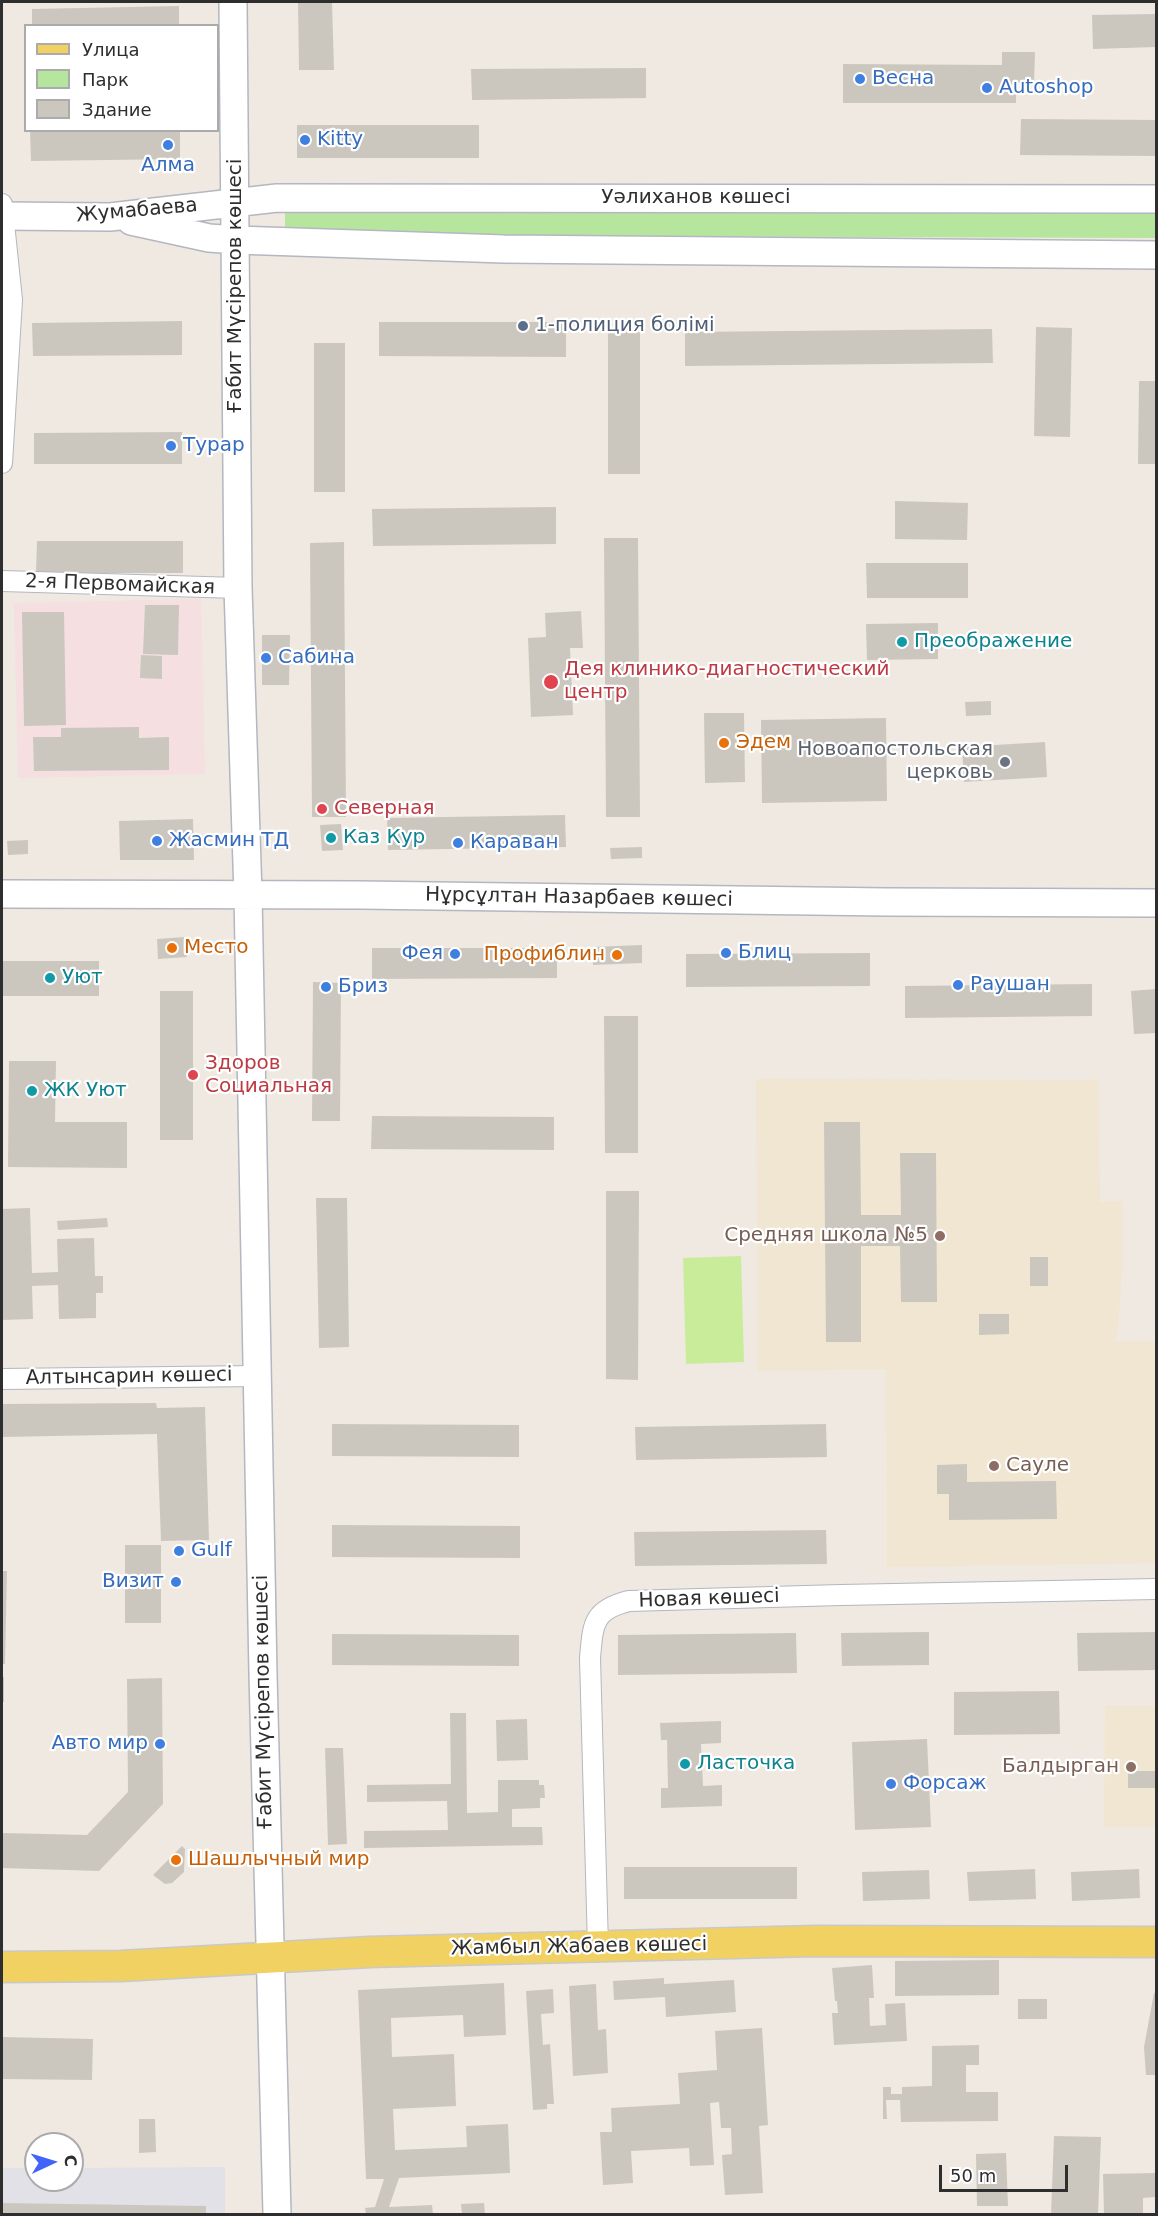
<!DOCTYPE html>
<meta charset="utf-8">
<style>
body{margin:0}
#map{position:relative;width:1158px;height:2216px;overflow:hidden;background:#efe9e1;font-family:"DejaVu Sans",sans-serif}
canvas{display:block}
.frame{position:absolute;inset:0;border:3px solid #2e2e2e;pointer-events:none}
.legend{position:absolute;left:24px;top:24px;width:195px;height:108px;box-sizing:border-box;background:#fff;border:2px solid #ababab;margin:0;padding:8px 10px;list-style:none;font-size:18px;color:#2e2e2e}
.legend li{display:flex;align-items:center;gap:12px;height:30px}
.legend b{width:30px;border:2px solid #ababab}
.north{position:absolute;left:24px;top:2132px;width:60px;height:60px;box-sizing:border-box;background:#fff;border:2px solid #ababab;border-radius:50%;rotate:86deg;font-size:16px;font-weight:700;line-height:24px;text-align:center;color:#2e2e2e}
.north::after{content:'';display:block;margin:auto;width:21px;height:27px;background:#4264fb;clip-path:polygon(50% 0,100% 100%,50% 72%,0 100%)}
.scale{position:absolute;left:939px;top:2165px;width:129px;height:27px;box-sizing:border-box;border:3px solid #2e2e2e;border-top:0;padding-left:8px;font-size:18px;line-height:21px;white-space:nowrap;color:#2e2e2e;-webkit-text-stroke:4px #fff;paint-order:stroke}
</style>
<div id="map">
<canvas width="1158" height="2216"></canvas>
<div class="frame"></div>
<ul class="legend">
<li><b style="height:8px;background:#f2d163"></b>Улица</li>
<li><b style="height:16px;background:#b6e59e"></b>Парк</li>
<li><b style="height:16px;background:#cbc7bf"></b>Здание</li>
</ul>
<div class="north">С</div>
<div class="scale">50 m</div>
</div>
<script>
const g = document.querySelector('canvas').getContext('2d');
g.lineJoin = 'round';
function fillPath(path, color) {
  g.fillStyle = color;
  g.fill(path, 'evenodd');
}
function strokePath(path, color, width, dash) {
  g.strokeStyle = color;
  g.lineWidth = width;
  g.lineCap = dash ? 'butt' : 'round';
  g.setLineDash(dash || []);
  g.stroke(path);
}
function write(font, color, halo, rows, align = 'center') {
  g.font = font + ' "DejaVu Sans",sans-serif';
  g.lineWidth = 4.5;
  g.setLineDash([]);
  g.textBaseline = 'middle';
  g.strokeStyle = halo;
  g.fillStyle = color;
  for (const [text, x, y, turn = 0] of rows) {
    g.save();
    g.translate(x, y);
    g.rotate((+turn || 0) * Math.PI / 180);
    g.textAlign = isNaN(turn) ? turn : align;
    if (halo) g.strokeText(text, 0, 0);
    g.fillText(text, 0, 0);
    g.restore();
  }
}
const industrial = new Path2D(`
 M225,2167V2214H2V2168H36V2180H72V2168Z`);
const education = new Path2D(`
 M756,1079L1098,1080L1100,1202L1122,1201V1269L1118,1329L1115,1341L1156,1342V1563L887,1567L886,1369L758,1371Z
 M1105,1706H1156V1827H1104Z`);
const medical = new Path2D(`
 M201,599L205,774L18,778L14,603Z`);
const green = new Path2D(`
 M285,207L1156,210V238L285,235Z`);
const pitch = new Path2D(`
 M741,1256L744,1362L686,1364L683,1258Z`);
const building = new Path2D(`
 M298,2H332L334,70H299Z
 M179,6V26H32V9Z
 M1156,14V47L1093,49L1092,15Z
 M1002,52H1035L1034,83H1016V103H843V64L1002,65Z
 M646,68V98L472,100L471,69Z
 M1021,119L1156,120V156L1020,155Z
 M297,125H479V158H297Z
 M30,130H180V159L31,161Z
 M182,321V355L33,356L32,323Z
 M379,322H566V357L379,356Z
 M1036,327L1072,328L1070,437L1034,436Z
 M992,329L993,363L685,366V332Z
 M608,332H640V474H608Z
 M314,343H345V492H314Z
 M1139,381H1156V464H1138Z
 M182,432V464H34V433Z
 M895,501L968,503L967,540L895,539Z
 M556,507V544L373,546L372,509Z
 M604,538H638L640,817H606Z
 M37,541H183V573H36Z
 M344,542L346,817H312L310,543Z
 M866,563H968V598H867Z
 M145,605H179L178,655L143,654Z
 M581,611L583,648H570L573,715L531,717L528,638L546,637L545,613Z
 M22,612H64L66,725L24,726Z
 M938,623V659L867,660L866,624Z
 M262,635H290L289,685H262Z
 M141,655L162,656V679L140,678Z
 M991,701V715L966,716L965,702Z
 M704,713H744L745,782L705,783Z
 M886,718L887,801L762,803L761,720Z
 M139,727V738L169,737V770L34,771L33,737H61V728Z
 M1045,742L1047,777L964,782L962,747Z
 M565,815L566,847L388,850L387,818Z
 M193,819L194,860H120L119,821Z
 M341,824L343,850L322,851L320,825Z
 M28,840V854L8,855L7,841Z
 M642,847V858L611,859L610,848Z
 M185,937L187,957L158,959L157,939Z
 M642,945V963L593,965L592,947Z
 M372,948H557V978L372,979Z
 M870,953V986L686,987V954Z
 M2,961H99V996H2Z
 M313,982L341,983L340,1121H312Z
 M1092,984V1016L905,1018V986Z
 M1156,989V1033L1134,1034L1131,991Z
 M160,991H193V1140H160Z
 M604,1016H638V1153H605Z
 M9,1061H56L55,1122H127V1168L8,1167Z
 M372,1116L554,1117V1150L371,1149Z
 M824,1122H860L861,1215H901L900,1153H936L937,1302H901L900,1246H861V1342H826Z
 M606,1191H639L638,1380L606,1379Z
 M316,1198H347L349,1347L319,1348Z
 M30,1208L32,1273L58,1272L57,1239L94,1238L95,1276H103V1293H96V1318L59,1319L58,1285L32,1286L33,1319L2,1320V1209Z
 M107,1218L108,1227L58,1230L57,1221Z
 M1030,1257H1048V1286H1030Z
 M979,1314H1009V1334L979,1335Z
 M156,1403L157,1408L205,1407L209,1540L161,1541L157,1434L2,1437V1404Z
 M332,1424L519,1425V1457L332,1456Z
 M826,1424L827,1457L636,1460L635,1427Z
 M967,1464V1482L1056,1481L1057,1519L949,1520V1494H937V1465Z
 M332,1525L520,1526V1558L332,1557Z
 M826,1530L827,1564L635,1566L634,1532Z
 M125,1545H161V1623H125Z
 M2,1571H7L5,1664H2Z
 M929,1632V1665L842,1666L841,1633Z
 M1156,1632V1670L1078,1671L1077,1633Z
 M796,1633L797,1673L618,1675V1635Z
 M332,1634L519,1635V1666L332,1665Z
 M2,1677H4V1702H2Z
 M162,1678L163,1804L99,1871L2,1868V1833L87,1835L128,1792L127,1679Z
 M1059,1691L1060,1734L954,1735V1692Z
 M450,1713H466L467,1813L498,1812V1780H539V1785H544L545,1798H540V1808L512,1809V1827H542L543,1845L364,1848V1831L448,1830L447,1801L367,1802V1785L451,1784Z
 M527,1719L528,1760L497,1761L496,1720Z
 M721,1721V1743L701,1744L703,1786L722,1785V1806L661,1808V1788H668L667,1740H661L660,1723Z
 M927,1739L931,1827L855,1830L852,1742Z
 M325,1748H343L347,1844L328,1845Z
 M1128,1771H1156V1788H1128Z
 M182,1846L185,1849L184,1872L172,1883L165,1884L153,1875Z
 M624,1867H797V1899H624Z
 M1035,1869L1036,1899L969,1901L967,1872Z
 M1139,1869L1140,1898L1072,1901L1071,1872Z
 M929,1870L930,1899L863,1901L862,1872Z
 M999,1960V1995L895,1996V1961Z
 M872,1965L874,1998H869L870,2026L886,2025L885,2004L905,2003L907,2041L834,2045L832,2013H838L837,2001H835L832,1968Z
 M664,1978V1984L734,1980L736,2012L666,2017L665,1997L614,2000L613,1981Z
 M504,1983L506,2035L464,2037L463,2015L391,2018L392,2057L454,2054L456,2106L393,2109L395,2150L467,2147L466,2126L508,2124L510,2173L399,2178L389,2207L432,2205L433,2214H366L365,2208L375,2207L384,2179H366L358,1990Z
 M596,1984L598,2030L606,2029L608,2073L573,2076L569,1986Z
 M553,1989L554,2013L541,2014L543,2045L550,2044L554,2104H547V2109L533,2110L526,1991Z
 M1156,1992V2075H1146L1144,2047L1154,1993Z
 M1018,1999H1047V2019H1018Z
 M762,2028L768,2125L759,2126L763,2193L725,2195L722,2155L732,2154L731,2128H721L719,2102L710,2103L714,2165L690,2166L689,2148L631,2151L633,2183L603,2185L600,2132H612L611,2108L680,2104L678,2073L717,2070L715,2031Z
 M2,2037L93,2039L92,2080L2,2079Z
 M979,2045V2065H966V2092H998V2121L901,2122L900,2100H886L887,2119H883V2087H891V2094H902V2087L932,2086V2046Z
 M139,2119H155L156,2152L139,2153Z
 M1054,2136L1101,2137L1098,2214H1051Z
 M1006,2153L1008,2206H977L976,2154Z
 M1156,2173V2197L1143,2198V2214H1104L1103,2174Z
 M2,2203L206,2206V2214H2Z
 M484,2203L485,2214H462L461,2204Z`);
const street = new Path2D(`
 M2,204L12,300L2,463
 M2,581L238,588
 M2,1379L257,1376
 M598,1947L590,1658C593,1625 592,1610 629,1601L841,1595L1156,1589`);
const secondary = new Path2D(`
 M233,2L238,588L248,895L263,1674L277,2214
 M2,216L110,217L277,198L1156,199
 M131,221L209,238L236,240L504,249L1156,255
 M2,894L360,895L887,902L1156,903`);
const primary = new Path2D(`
 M2,1967L121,1966L370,1952L816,1941L1156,1942`);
const markers = [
 [860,79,6,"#3f7fe0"],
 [987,88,6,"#3f7fe0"],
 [305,140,6,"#3f7fe0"],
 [168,145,6,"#3f7fe0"],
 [523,326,6,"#5c6f8a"],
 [171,446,6,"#3f7fe0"],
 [902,642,6,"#0f9aa8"],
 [266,658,6,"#3f7fe0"],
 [551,682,8,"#e0444e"],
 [724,743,6,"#e8710a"],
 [1005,762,6,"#6b7280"],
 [322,809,6,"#e0444e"],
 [331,838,6,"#0f9aa8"],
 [157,841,6,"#3f7fe0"],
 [458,843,6,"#3f7fe0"],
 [172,948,6,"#e8710a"],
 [726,953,6,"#3f7fe0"],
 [455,954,6,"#3f7fe0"],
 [617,955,6,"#e8710a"],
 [50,978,6,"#0f9aa8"],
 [958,985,6,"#3f7fe0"],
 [326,987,6,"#3f7fe0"],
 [193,1075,6,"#e0444e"],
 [32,1091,6,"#0f9aa8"],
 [940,1236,6,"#8d6e63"],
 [994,1466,6,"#8d6e63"],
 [179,1551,6,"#3f7fe0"],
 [176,1582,6,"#3f7fe0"],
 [160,1744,6,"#3f7fe0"],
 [685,1764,6,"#0f9aa8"],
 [1131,1767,6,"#8d6e63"],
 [891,1784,6,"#3f7fe0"],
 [176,1860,6,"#e8710a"]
];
const shopNames = [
 ["Весна",872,79],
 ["Autoshop",999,88],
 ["Kitty",317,140],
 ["Алма",168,166,"center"],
 ["Турар",183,446],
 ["Сабина",278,658],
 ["Жасмин ТД",169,841],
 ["Караван",470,843],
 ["Блиц",738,953],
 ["Фея",443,954,"right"],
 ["Раушан",970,985],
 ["Бриз",338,987],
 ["Gulf",191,1551],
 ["Визит",164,1582,"right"],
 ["Авто мир",148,1744,"right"],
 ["Форсаж",903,1784]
];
const streetNames = [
 ["Уәлиханов көшесі",696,198],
 ["Жумабаева",137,211,-5],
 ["Ғабит Мүсірепов көшесі",236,286,-90],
 ["2-я Первомайская",120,585,2],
 ["Нұрсұлтан Назарбаев көшесі",579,898,1],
 ["Алтынсарин көшесі",129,1377,-1],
 ["Новая көшесі",709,1599,-2],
 ["Ғабит Мүсірепов көшесі",264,1702,-91],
 ["Жамбыл Жабаев көшесі",579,1947,-1]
];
const serviceNames = [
 ["1-полиция болiмi",535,326]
];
const cultureNames = [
 ["Преображение",914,642],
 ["Каз Кур",343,838],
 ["Уют",62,978],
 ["ЖК Уют",44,1091],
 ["Ласточка",697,1764]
];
const healthNames = [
 ["Дея клинико-диагностический",564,670],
 ["центр",564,693],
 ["Северная",334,809],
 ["Здоров",205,1064],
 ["Социальная",205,1087]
];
const foodNames = [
 ["Эдем",736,743],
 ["Место",184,948],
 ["Профиблин",605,955,"right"],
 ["Шашлычный мир",188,1860]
];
const worshipNames = [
 ["Новоапостольская",993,750],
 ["церковь",993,773]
];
const educationNames = [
 ["Средняя школа №5",928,1236],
 ["Сауле",1006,1466,"left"],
 ["Балдырган",1119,1767]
];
fillPath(industrial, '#e3e1e8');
fillPath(education, '#f0e6d1');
fillPath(medical, '#f5dfe0');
fillPath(green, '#b6e59e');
fillPath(pitch, '#c9ec9a');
fillPath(building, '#cbc7bf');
strokePath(street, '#b4b7c1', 22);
strokePath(secondary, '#b4b7c1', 30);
strokePath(primary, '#c9c9c9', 33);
strokePath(street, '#fff', 20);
strokePath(secondary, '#fff', 27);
strokePath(primary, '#f2d163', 30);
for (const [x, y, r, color] of markers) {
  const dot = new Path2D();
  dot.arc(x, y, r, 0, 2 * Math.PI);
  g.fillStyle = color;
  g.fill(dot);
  strokePath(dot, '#fff', 2);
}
write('20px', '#366cbe', '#fff', shopNames, 'left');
write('20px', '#2e2e2e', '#fff', streetNames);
write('20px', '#4e5e75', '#fff', serviceNames, 'left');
write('20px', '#0d838f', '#fff', cultureNames, 'left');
write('20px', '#be3a42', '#fff', healthNames, 'left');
write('20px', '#c56008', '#fff', foodNames, 'left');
write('20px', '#5b616d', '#fff', worshipNames, 'right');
write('20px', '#785e54', '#fff', educationNames, 'right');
</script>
